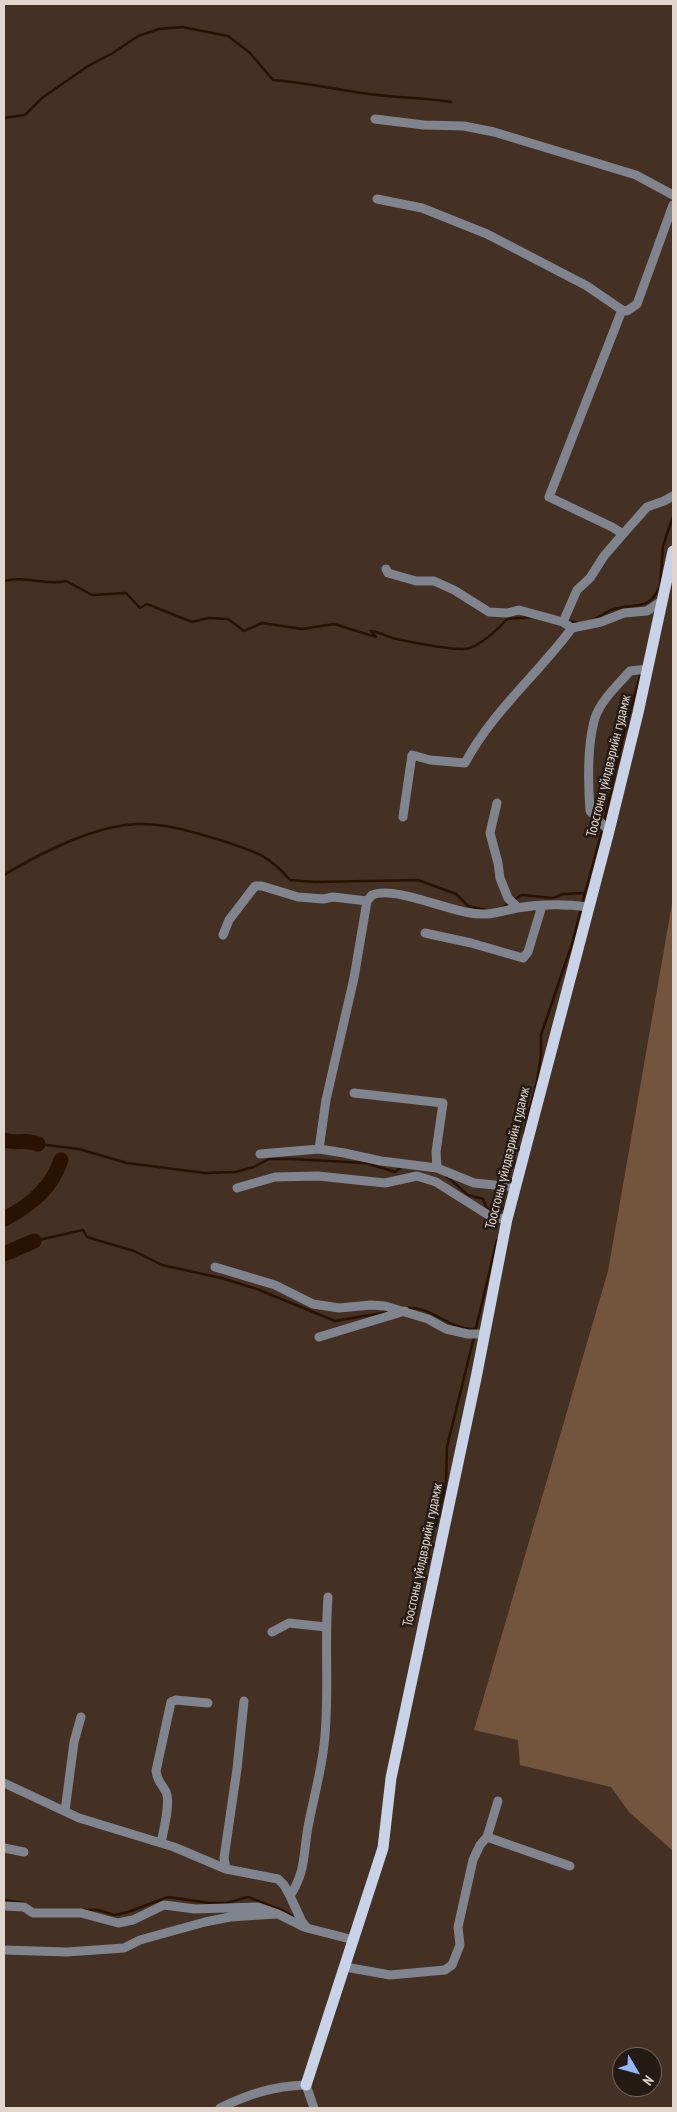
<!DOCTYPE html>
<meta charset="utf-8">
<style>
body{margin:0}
#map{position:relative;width:677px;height:2112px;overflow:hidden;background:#443123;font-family:"PT Sans Narrow",sans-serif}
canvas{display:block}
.frame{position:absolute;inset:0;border:5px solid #e1d5cc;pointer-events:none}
.north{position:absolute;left:612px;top:2047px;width:50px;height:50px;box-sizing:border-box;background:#241b15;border:1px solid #70655e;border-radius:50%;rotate:127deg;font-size:14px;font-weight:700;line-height:20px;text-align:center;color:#e1d5cc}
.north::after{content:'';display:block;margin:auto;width:18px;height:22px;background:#92b7fd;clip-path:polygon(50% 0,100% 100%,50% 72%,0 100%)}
</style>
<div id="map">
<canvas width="677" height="2112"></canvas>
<div class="frame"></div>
<div class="north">N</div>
</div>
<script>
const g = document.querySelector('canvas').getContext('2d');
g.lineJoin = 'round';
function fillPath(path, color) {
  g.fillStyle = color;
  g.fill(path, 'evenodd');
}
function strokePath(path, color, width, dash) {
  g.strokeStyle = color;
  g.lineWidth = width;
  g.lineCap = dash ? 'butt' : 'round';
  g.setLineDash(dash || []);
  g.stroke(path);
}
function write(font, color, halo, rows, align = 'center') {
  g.font = font + ' "PT Sans Narrow",sans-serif';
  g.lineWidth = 5;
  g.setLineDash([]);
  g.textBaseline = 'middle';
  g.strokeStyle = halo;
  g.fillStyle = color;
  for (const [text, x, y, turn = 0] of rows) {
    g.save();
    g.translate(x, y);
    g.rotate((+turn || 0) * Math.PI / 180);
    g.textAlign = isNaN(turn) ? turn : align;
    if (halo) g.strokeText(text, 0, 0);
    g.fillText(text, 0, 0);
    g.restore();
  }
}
const green = new Path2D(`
 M673,898V1851L629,1812L611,1787L520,1765L518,1740L474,1730L608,1271Z`);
const stream = new Path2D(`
 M4,118L25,115L42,98L88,66L113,53L138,36L159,29L182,27L228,36L250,53L273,80C303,82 332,89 362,93C392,98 421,97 451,102
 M4,581C25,575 45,586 66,581L92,595L126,593L140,608L147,604L192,622L208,618L228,619L244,631L262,623L302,629L334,624L376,637L371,631C381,632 388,638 397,639C411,642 459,652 470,648C485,642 497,630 507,619L533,617
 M660,586L663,546L673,516
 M592,620C600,617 607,611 614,609C636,603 650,611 660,586
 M568,621L580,623
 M604,822L624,734L641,672
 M4,875C40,853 97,824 141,824C169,824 196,833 223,841C255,852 266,853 290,880L315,882L418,880L456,894L468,906L486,910
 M582,904L603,827
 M500,909L522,895L553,898L563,894L584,893
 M524,1133L537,1081L541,1055V1035L572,944L581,909
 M38,1144L79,1149L127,1163L205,1173L235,1172L254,1167L269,1159H292L366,1163L395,1172L402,1166
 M445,1175L468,1195L483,1199L487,1209L504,1208
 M34,1241L83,1230L87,1237L134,1251L162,1265L221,1278L257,1289L335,1321L388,1312
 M406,1308C431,1305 450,1331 476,1329
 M475,1332L497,1240
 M436,1526L446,1482L447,1447L474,1337
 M4,1900L24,1903
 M83,1910H98L115,1915L128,1912L168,1897L210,1903H226L248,1897L284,1911L295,1918`);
const river = new Path2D(`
 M4,1140C16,1144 26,1139 38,1144
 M4,1219C30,1206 52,1188 61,1160
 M4,1254L34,1241`);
const minor = new Path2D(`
 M375,119L424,125L464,126L494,132L636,175L673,195
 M377,199L422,208L487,234L587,286L622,310L627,311L637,304L673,205
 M622,310L549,497L612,527L623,534L647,507L664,501L673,496
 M386,569L388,573L416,581H434L454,590L489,612L507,613L519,610L563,622L572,628L601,622L624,613L647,611L663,600
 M563,622L577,590L590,578L604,556L623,534
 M497,803L490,833L498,863L500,878L508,898L518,908
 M403,817L412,755L430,760L465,763C492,712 538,674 572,628
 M609,831L590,811C588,783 587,745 595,718C601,700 618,685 630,671L648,669
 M425,933L471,943L523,958L528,952L542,906
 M223,935L229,920L255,886H262L298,897L323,899L333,897L367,901
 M354,1093L443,1103L436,1152L437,1168
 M319,1149L344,1153L381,1161L437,1168L474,1183L515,1187
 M260,1154L319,1149L326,1100L354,978L367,901L372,895C391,886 443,908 465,912C488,917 496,912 517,908C540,904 566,904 589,907
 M237,1188L275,1177L318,1176L385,1183L417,1176L436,1182L493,1218L507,1219
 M215,1267L275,1285L313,1304L339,1308L371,1305L385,1306L428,1319L446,1329L468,1334H484
 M319,1337L405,1311
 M328,1597C324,1646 330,1696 324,1745C321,1773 313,1800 308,1827C303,1855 306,1871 290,1896L302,1922L307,1928L354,1940
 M272,1632L289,1623L326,1627
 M4,1783L79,1818L174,1847L226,1869L278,1879L284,1885L290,1896
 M65,1811L74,1742L81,1717
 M487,1837L570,1866
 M161,1843C163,1832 171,1803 166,1792C162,1784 157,1781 156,1771L171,1702L176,1700L208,1703
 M4,1848L24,1852
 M226,1869L224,1858L237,1769L244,1701
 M4,1906L24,1907L33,1913H81L118,1923L133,1920L164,1905L195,1909L258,1907L278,1914L304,1927
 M4,1950L67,1952L124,1948L140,1940L205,1922L230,1917L276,1914
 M345,1967L390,1975L445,1970L452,1965L460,1945L458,1927L473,1860L480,1845L487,1837L498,1801
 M220,2108C249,2094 273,2086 306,2085L314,2108`);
const major = new Path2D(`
 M306,2085L383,1848L391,1778L476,1378L507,1219L609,831L638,713L673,551`);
const streetNames = [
 ["Тоосгоны үйлдвэрийн гудамж",609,766,-76],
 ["Тоосгоны үйлдвэрийн гудамж",508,1158,-76],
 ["Тоосгоны үйлдвэрийн гудамж",423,1555,-78]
];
fillPath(green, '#73553e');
strokePath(stream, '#291201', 2.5);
strokePath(river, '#291201', 15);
strokePath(minor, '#7f848e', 9);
strokePath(major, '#c8d3e7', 11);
write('14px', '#e1d5cc', '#241b15', streetNames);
</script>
